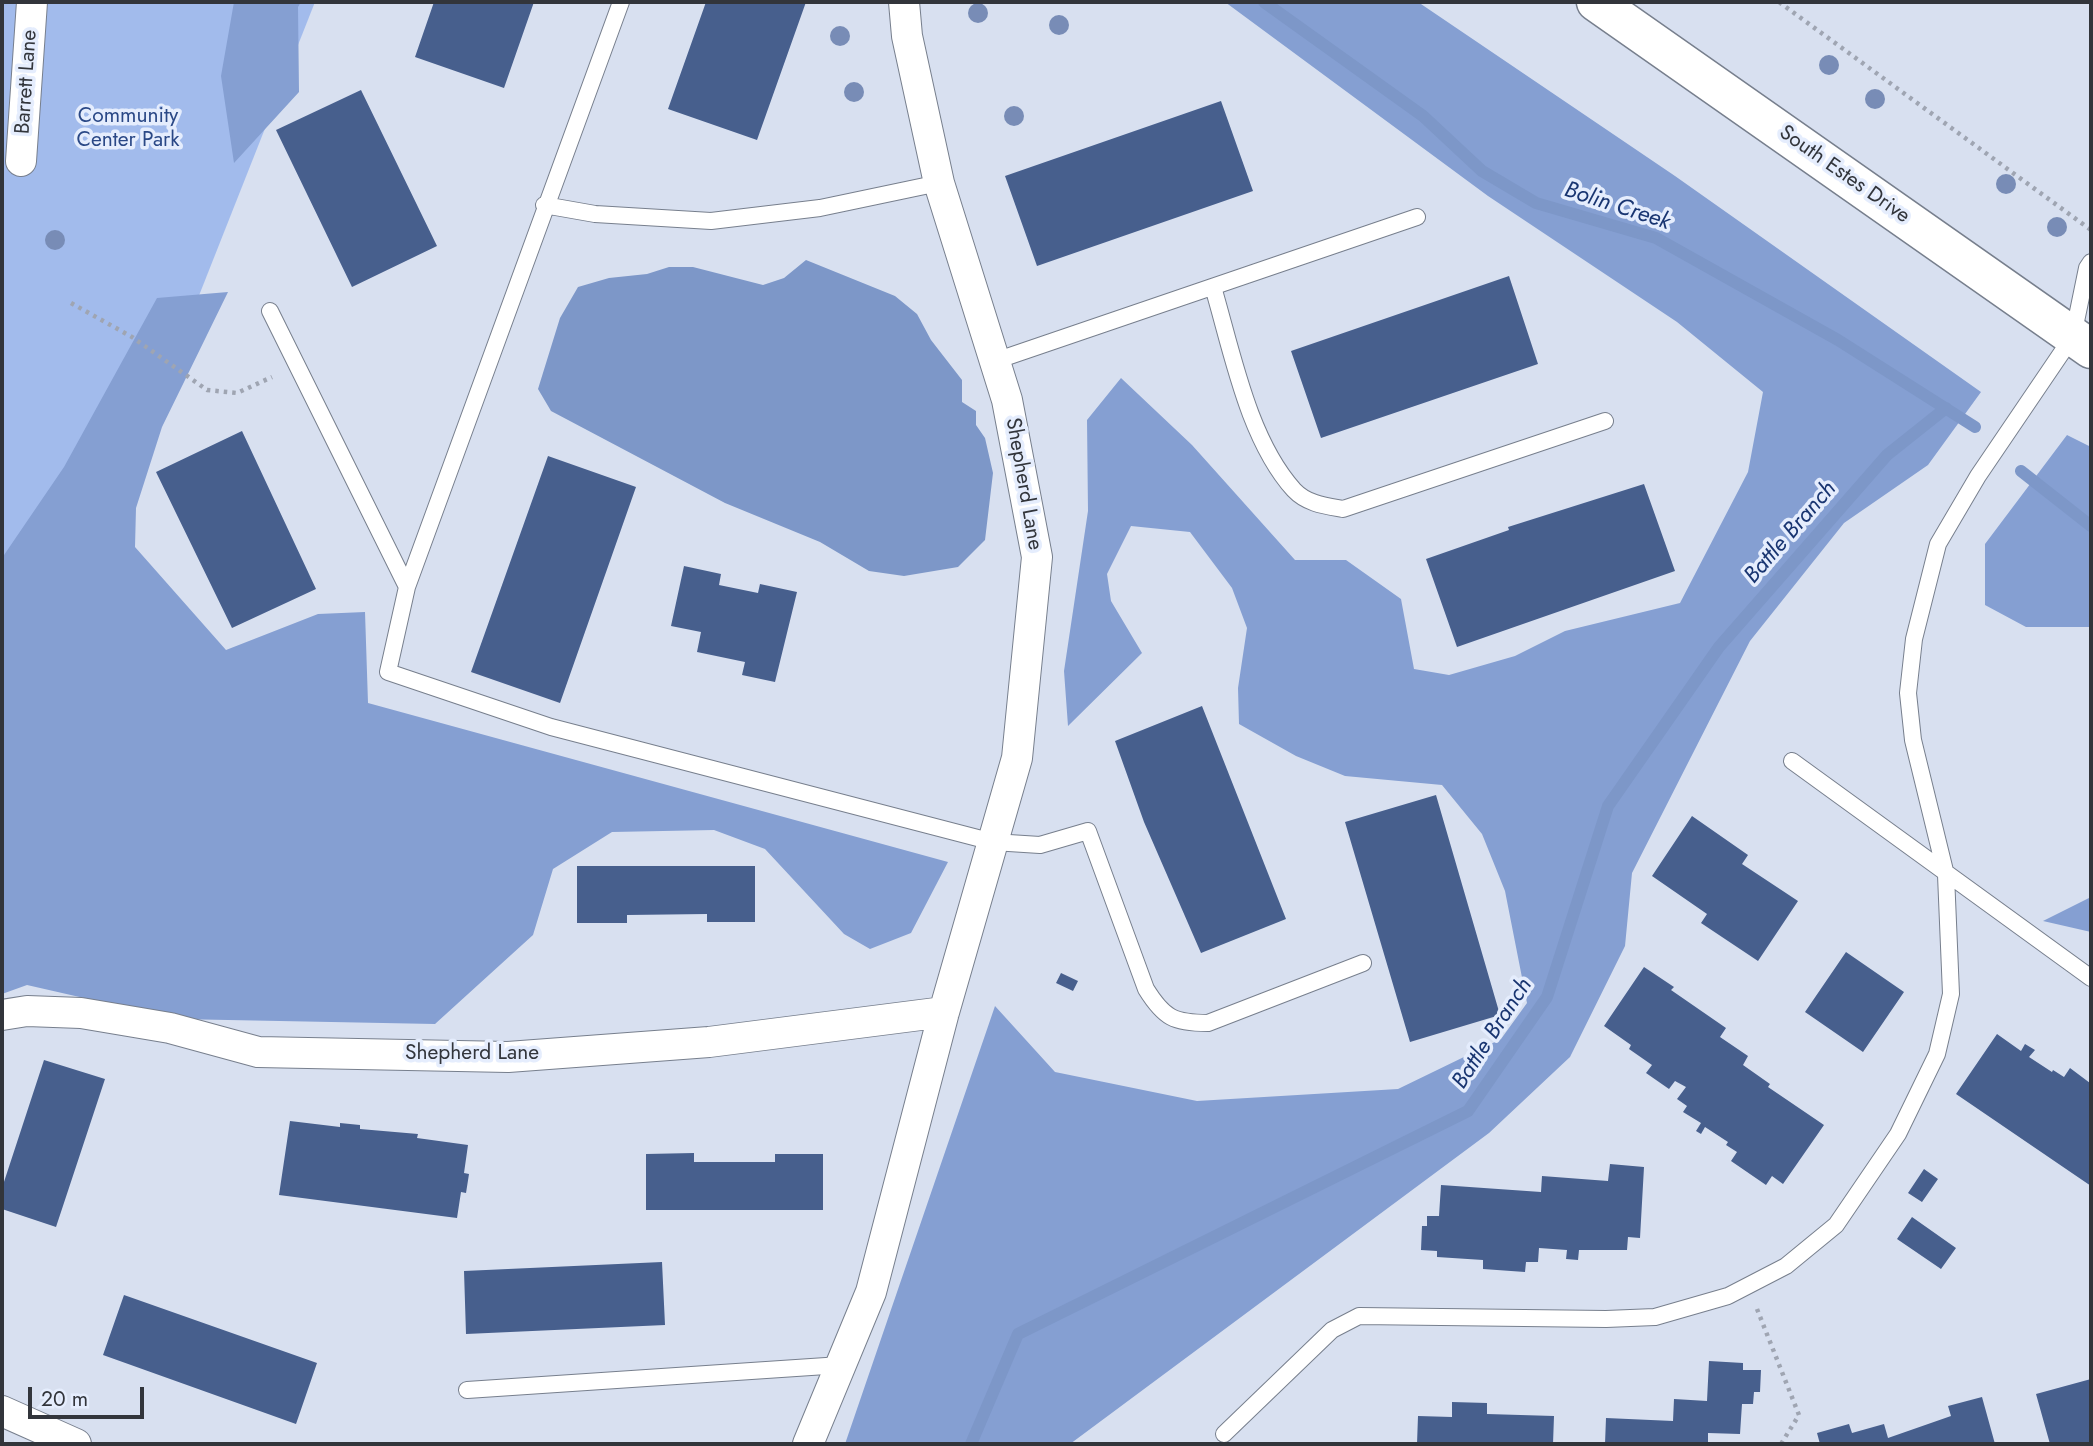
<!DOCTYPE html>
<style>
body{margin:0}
#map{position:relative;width:2093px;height:1446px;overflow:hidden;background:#d8e0f0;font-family:Jost,sans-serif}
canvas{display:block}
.frame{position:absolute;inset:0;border:4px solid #32353b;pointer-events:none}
.scale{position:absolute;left:28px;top:1387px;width:116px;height:32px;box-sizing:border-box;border:4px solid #32353b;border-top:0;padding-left:9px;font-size:21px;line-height:24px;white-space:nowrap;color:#32353b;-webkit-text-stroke:5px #e5edfd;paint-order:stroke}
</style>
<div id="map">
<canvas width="2093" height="1446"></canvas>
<div class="frame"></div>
<div class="scale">20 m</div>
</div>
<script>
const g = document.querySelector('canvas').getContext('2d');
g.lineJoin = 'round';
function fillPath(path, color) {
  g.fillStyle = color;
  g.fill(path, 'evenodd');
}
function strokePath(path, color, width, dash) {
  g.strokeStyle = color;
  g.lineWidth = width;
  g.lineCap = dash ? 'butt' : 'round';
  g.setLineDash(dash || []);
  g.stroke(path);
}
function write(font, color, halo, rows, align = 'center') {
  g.font = font + ' Jost,sans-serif';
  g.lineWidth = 7;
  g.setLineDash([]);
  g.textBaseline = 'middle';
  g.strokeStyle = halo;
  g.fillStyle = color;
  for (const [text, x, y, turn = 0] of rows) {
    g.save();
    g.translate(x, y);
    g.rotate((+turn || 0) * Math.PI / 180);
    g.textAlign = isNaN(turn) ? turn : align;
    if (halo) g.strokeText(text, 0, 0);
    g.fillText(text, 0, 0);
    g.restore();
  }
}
const green = new Path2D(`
 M2,2H315L2,794Z`);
const forest = new Path2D(`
 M234,2H301L298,7L299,92L234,163L221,76Z
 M1225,2H1418L1675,176L1981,392L1928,465L1844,523L1750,641L1632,873L1625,946L1570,1057L1489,1133L1070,1444H845L995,1006L1055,1072L1197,1101L1398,1089L1501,1039L1527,1003L1505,891L1482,834L1442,785L1345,776L1296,756L1239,724L1238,688L1247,628L1232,588L1190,532L1131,526L1107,574L1111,601L1142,653L1068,726L1064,671L1088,511L1087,420L1121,378L1192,445L1295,560H1346L1401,599L1414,669L1449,675L1515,656L1565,631L1680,603L1748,472L1763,392L1677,322L1488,196Z
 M228,292L162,427L136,508L135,547L226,650L318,614L365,612L368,703L948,862L911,933L870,949L844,934L765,849L714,830L612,832L553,869L533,935L435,1024L176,1019L27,985L2,994V558L64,467L157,298Z
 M2067,435L2091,447V627H2026L1985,605V544Z
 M2091,897V932L2043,921Z`);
const water = new Path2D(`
 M806,260L895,296L917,314L931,340L962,380V402L976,411V425L985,438L993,473L985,540L958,567L904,576L869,571L820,542L725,503L551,411L538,389L560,318L578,287L609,278L647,274L669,267H693L763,285L784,278Z`);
const stream = new Path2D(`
 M1264,2L1423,116L1482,171L1536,203L1656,238L1838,340L1975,427
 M2021,471L2091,526
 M971,1444L1018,1334L1468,1111L1547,997L1608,806L1719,647L1887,455L1946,408`);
const building = new Path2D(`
 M434,2H534L504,88L415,57Z
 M706,2H806L757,140L668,109Z
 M361,90L437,246L352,287L276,130Z
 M1221,101L1253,191L1037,266L1005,176Z
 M1509,276L1538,364L1321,438L1291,351Z
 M242,431L316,589L232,628L156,472Z
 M548,456L636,487L560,703L471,672Z
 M1644,484L1675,571L1457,647L1426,559L1509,530L1508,527Z
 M684,566L721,574L719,585L758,593L760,584L797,592L775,682L742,675L745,662L697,652L701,632L671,626Z
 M1202,706L1286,919L1201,953L1144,822L1115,741Z
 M1436,795L1500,1015L1410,1042L1345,822Z
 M1692,816L1748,855L1742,864L1798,901L1758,961L1701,923L1707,914L1652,876Z
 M577,866H755V922H707V914L627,915V923H577Z
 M1846,952L1904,992L1863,1052L1805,1012Z
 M1644,967L1674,987L1671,990L1726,1028L1720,1037L1748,1056L1743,1065L1770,1084L1768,1087L1824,1125L1783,1184L1772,1176L1766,1185L1731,1161L1737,1152L1726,1145L1728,1142L1705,1127L1701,1134L1696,1131L1701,1123L1683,1112L1687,1106L1677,1099L1686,1087L1675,1081L1669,1089L1646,1073L1652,1065L1629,1049L1631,1045L1604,1026Z
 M1061,973L1078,981L1073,991L1056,983Z
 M1997,1034L2021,1051L2025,1044L2035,1050L2029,1057L2052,1072L2053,1070L2064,1077L2070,1068L2090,1083L2091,1186L1956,1094Z
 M44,1060L105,1079L56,1227L2,1209V1188Z
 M290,1121L340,1127V1123L360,1125V1129L418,1134L417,1138L468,1145L464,1173L469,1174L466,1193L461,1192L457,1218L279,1195Z
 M694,1153V1162H775V1154H823V1210H646V1154Z
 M1610,1164L1644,1167L1640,1238L1628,1237L1627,1250H1579L1578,1260L1566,1259L1567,1250L1539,1248L1538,1262H1526L1525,1272L1483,1269V1260L1437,1257V1251L1421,1250L1422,1226H1427V1216H1439L1441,1185L1541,1192L1542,1176L1608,1181Z
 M1924,1169L1938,1179L1922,1202L1908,1193Z
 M1912,1217L1956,1248L1941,1269L1897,1239Z
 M662,1262L665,1325L466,1334L464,1271Z
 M124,1295L317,1363L296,1424L103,1355Z
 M1709,1361L1743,1363V1370H1761L1760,1392H1754L1753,1404H1742L1740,1434L1708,1433V1444H1605L1606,1418L1673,1421L1674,1399L1707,1401Z
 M2091,1379V1444H2050L2036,1394Z
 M1982,1397L1995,1444H1820L1817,1433L1849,1424L1852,1433L1884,1424L1888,1438L1951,1416L1948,1406Z
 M1452,1402L1487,1403V1414L1554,1416L1553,1444H1417L1418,1416L1452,1417Z`);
const path = new Path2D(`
 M1779,2L2091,230
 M71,303L132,337L207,390L237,393L272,377
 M1757,1309L1799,1415L1781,1444`);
const lane = new Path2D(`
 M621,2L407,587L388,672L551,727L993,842L1040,845L1088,831L1146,989C1164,1018 1174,1023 1208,1023L1363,963
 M544,205L595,214L711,221L820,208L939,183
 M1213,287C1232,351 1248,439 1294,490C1307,504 1326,506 1343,509L1605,421
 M270,311L407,587
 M995,361L1417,217
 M1792,761L2091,978
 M467,1390L841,1365
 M1224,1434L1332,1330L1359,1316L1606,1319L1655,1317L1728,1296L1786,1266L1836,1225L1898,1134L1937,1054L1951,994L1946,875L1913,740L1908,693L1914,639L1938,544L1978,476L2073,336L2087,268L2091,262`);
const street = new Path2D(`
 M21,161L32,2
 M2,1015L27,1011L81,1013L170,1028L258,1052L508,1057L709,1042L944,1012
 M2,1411L76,1444
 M808,1444L871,1292L944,1012L1017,758L1037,557L1007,400L939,183L907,36L904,2`);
const secondary = new Path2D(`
 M1596,2L2091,349`);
const trees = [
 [978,13],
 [1059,25],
 [840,36],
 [1829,65],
 [854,92],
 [1875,99],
 [1014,116],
 [2006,184],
 [2057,227],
 [55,240]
];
const streetNames = [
 ["Barrett Lane",27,82,-86],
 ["South Estes Drive",1844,175,35],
 ["Shepherd Lane",1023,484,80],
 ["Shepherd Lane",472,1054]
];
const parkNames = [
 ["Community",128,117],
 ["Center Park",128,141]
];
const waterNames = [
 ["Bolin Creek",1617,207,18],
 ["Battle Branch",1791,533,-49],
 ["Battle Branch",1493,1034,-57]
];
fillPath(green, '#a2bbec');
fillPath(forest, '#859fd2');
fillPath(water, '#7d97c8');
strokePath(stream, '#7d97c8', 12);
fillPath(building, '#475f8d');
strokePath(lane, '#777f8d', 18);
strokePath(street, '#777f8d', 32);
strokePath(secondary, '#777f8d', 41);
strokePath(path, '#9fa5b2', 4.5, [3.5, 5]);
strokePath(lane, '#fff', 16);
strokePath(street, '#fff', 30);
strokePath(secondary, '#fff', 38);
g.fillStyle = '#788cb6';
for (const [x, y] of trees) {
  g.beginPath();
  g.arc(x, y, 10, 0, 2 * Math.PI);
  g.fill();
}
write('21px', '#32353b', '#e5edfd', streetNames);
write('21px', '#2a4886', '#e5edfd', parkNames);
write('italic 23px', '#193571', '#e5edfd', waterNames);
</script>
